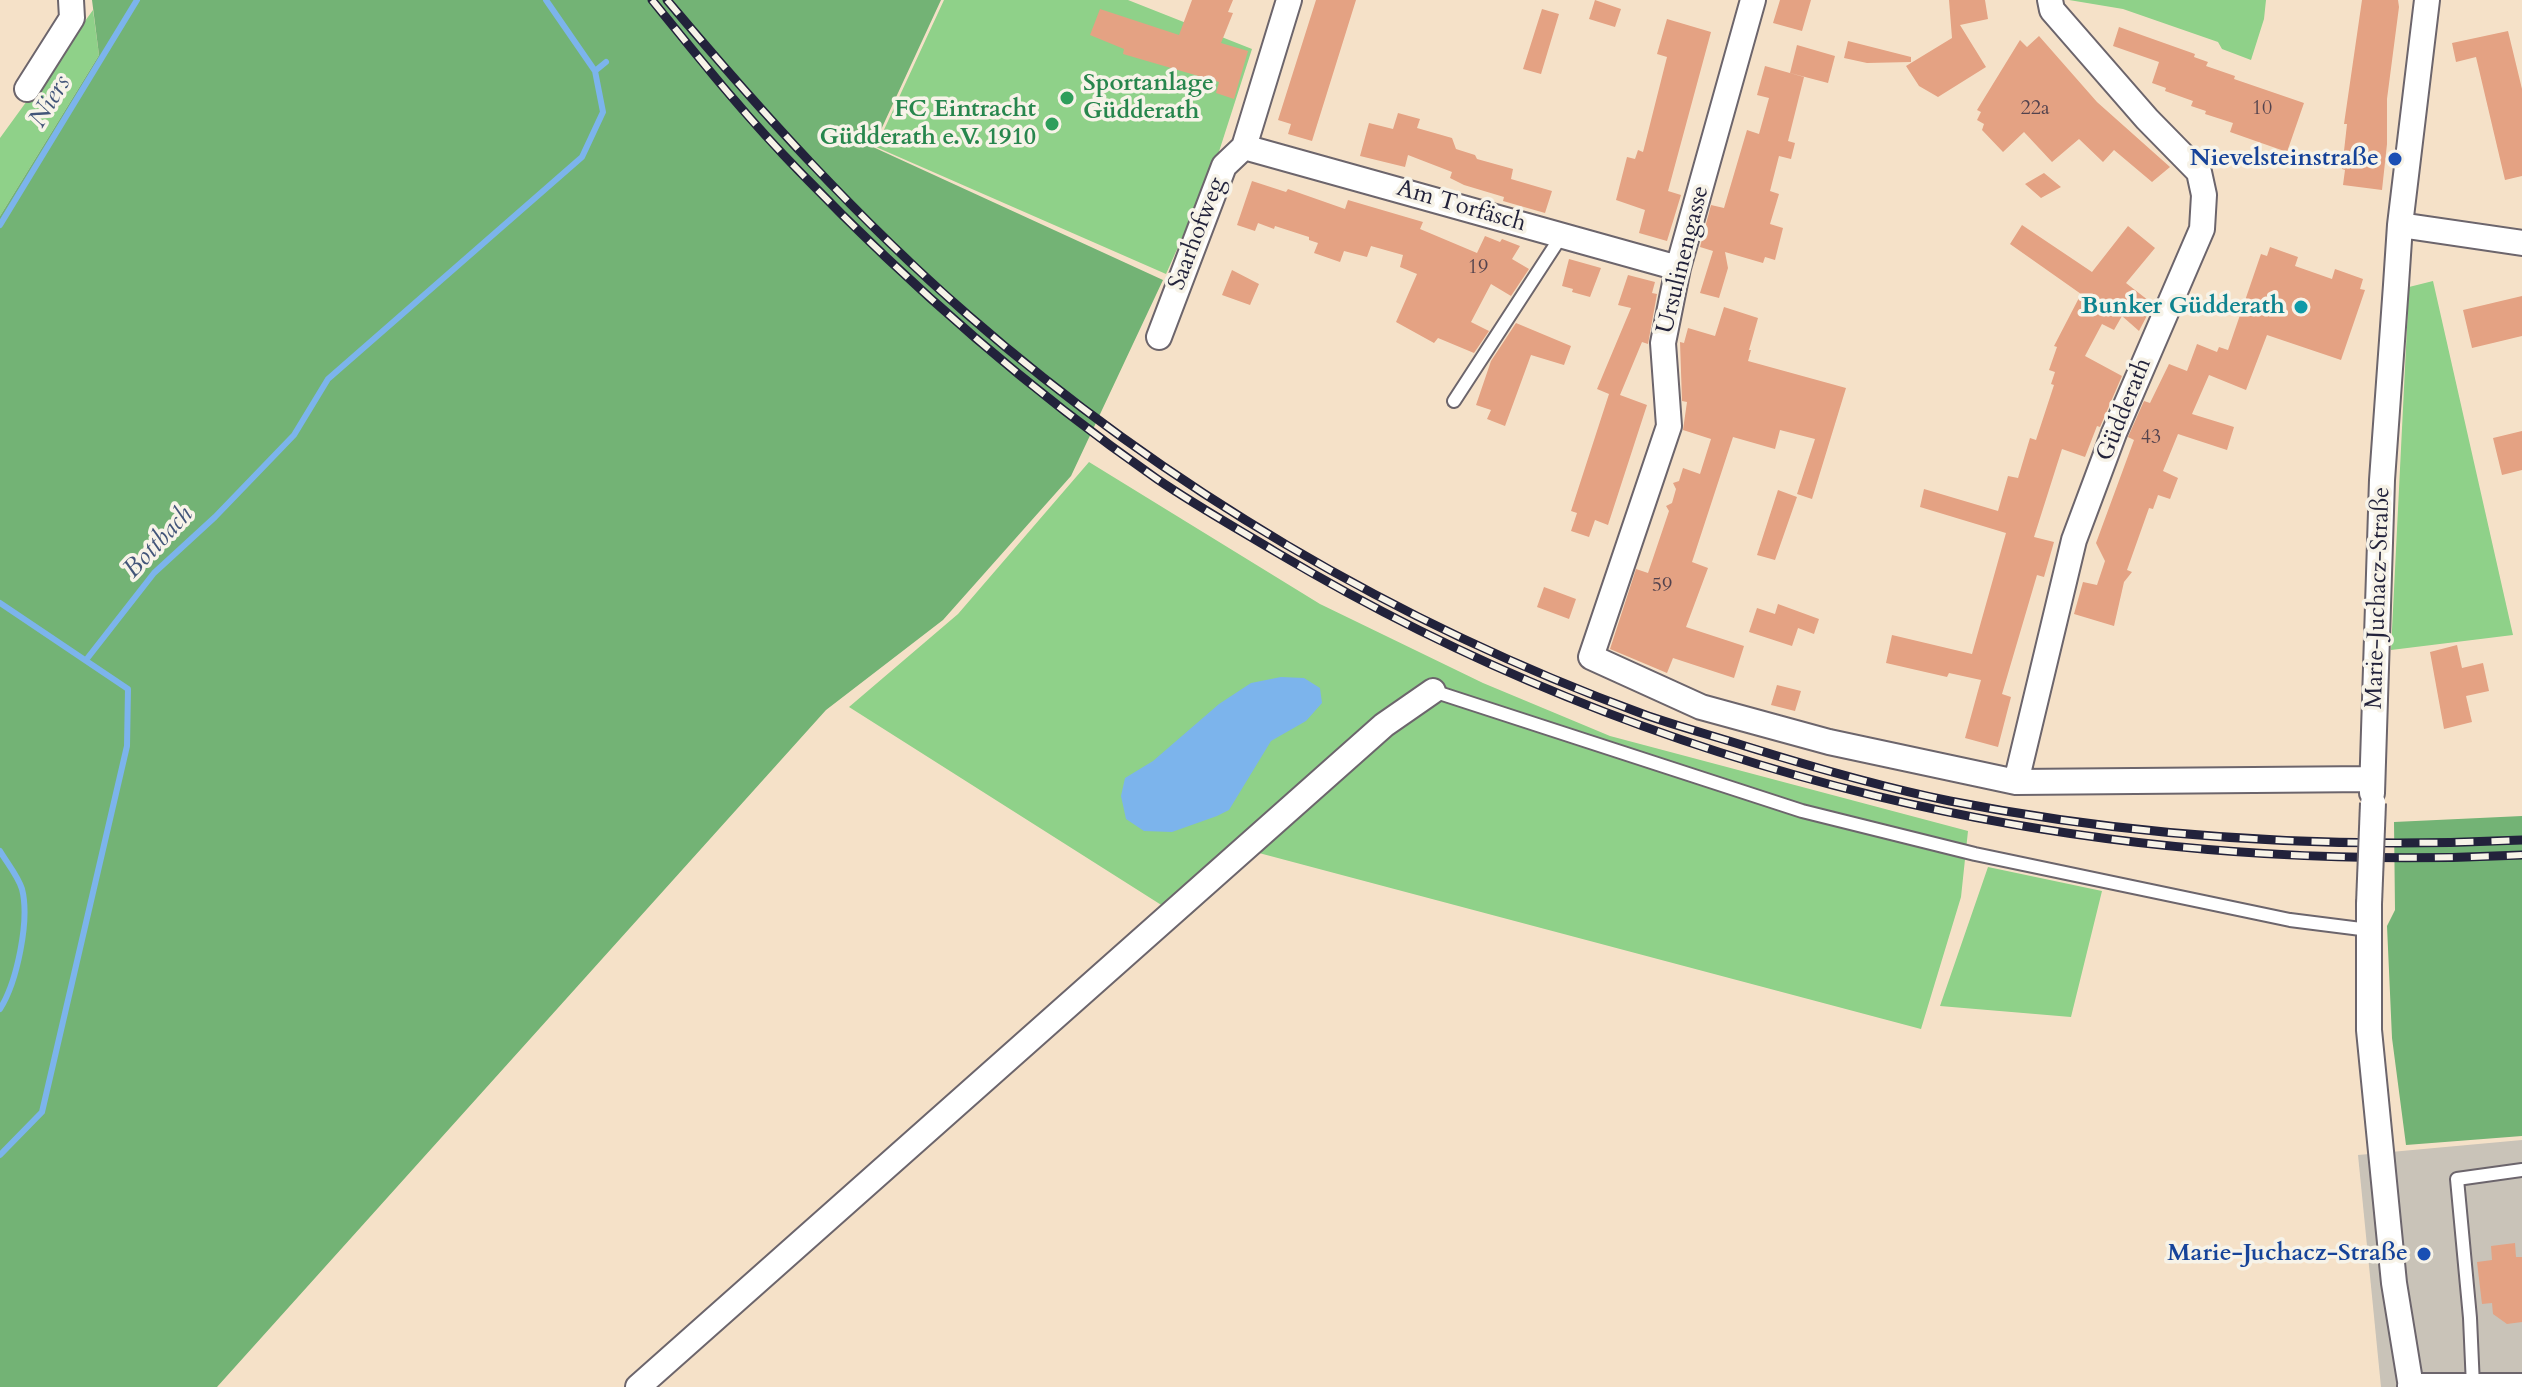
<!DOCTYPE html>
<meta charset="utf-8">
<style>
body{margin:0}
canvas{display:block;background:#f5e1c8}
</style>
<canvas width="2522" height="1387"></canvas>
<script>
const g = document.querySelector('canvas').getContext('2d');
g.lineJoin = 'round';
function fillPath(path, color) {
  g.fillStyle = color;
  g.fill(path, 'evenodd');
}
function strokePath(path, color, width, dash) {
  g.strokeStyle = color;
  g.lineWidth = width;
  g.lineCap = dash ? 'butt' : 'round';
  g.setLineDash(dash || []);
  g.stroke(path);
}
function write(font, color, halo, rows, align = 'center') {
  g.font = font + ' Cardo,serif';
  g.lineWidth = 7;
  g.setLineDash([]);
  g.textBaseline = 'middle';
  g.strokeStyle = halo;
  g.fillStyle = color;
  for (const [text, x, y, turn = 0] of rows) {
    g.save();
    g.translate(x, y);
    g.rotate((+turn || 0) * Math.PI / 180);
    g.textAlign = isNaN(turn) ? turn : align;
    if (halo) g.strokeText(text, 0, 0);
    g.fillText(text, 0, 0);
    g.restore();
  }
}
const industrial = new Path2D(`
 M2522,1140V1387H2381L2358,1155Z`);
const green = new Path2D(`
 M944,0H1128L1252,49L1215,164L1166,274L876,147Z
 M2069,0H2266L2264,19L2251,60L2222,49L2218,42L2123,9Z
 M93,10L99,55L0,216V138Z
 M2433,281L2513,635L2391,650L2409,287Z
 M1089,462L1320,604L1483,683L1610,736L1968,831L1961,897L1921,1029L1259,853L1185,920L849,707L958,614Z
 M1988,867L2102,891L2071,1017L1940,1006Z`);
const forest = new Path2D(`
 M92,0H941L873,147L1163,280L1071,476L943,620L826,710L217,1387H0V216L99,55Z
 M2522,816V1136L2406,1145L2392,1038L2387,926L2395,910L2394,822Z`);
const water = new Path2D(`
 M1281,677L1304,678L1320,688L1322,703L1306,721L1271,741L1229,810L1217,816L1172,832L1144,831L1126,819L1121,796L1125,778L1153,761L1219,704L1251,683Z`);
const stream = new Path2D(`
 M546,0L595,71
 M0,225L137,0
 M0,603L128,689L127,746L42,1112L0,1155
 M86,660L154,573L215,517L294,435L328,379L582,157L603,112L595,71L606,62
 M0,851C7,863 18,876 22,889C30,920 17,982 0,1009`);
const building = new Path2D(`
 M1192,0H1233L1228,12L1233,13L1221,43L1248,51L1234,99L1216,93L1219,82L1123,54L1124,49L1090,35L1100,9L1179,35Z
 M1316,0H1356L1312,141L1288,134L1291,124L1278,120Z
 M1595,0L1621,9L1615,27L1589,19Z
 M1780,0H1811L1802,31L1773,23Z
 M1949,0H1985L1988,19L1960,25L1986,67L1938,97L1919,86L1906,66L1952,38Z
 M2362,0H2398L2399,7L2387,99V144L2382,190L2343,185L2345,170L2342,169L2347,124H2344Z
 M1542,9L1559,14L1541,74L1523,69Z
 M1667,19L1711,32L1668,191L1681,195L1667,241L1639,233L1645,210L1616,200L1627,157L1635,159L1638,150L1643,152L1667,57L1657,54Z
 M2119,27L2195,54L2194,57L2208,62L2206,66L2235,76L2234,79L2304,103L2287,152L2230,132L2233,123L2205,114L2206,111L2191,106L2193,101L2165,91L2166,88L2152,83L2159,62L2113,46Z
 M2508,31L2522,89V176L2505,180L2476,57L2456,62L2452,43Z
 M2039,36L2097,102L2170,167L2152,182L2114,150L2103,162L2079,139L2052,162L2024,132L2003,152L1982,130L1984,124L1977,120L1981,112L1977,110L2020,40L2027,47Z
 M1848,41L1911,57V62L1867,63L1844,58Z
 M1797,45L1835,56L1828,83L1790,73Z
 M1765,66L1804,77L1788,141L1795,143L1791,159L1779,156L1770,191L1779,194L1770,224L1783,228L1775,260L1765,257L1763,263L1725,252L1728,268L1719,298L1700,293L1713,251L1700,247L1711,205L1724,208L1747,130L1759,134L1769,98L1757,95Z
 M1398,113L1420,119L1417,128L1452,138L1456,149L1475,155L1477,159L1513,169L1511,179L1552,191L1545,213L1503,201L1504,197L1464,185L1450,178L1452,172L1408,155L1405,167L1360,156L1369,123L1393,129Z
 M2044,173L2061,187L2041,198L2025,184Z
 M1252,181L1286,192L1288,189L1345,209L1348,200L1423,222L1420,229L1477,253L1485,236L1500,242L1502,239L1520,246L1512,259L1529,269L1511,296L1491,284L1471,322L1489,331L1474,353L1438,338L1434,343L1396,322L1417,274L1400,267L1403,255L1371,246L1367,257L1344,251L1340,262L1314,253L1318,243L1309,240V237L1275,226L1274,229L1258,223L1255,231L1237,225Z
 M2022,225L2092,272L2128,226L2155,248L2126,283L2153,304L2139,331L2122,316L2114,330L2102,324L2085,356L2122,376L2100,427L2097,426L2085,457L2062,449L2034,537L2054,542L2044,577L2037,575L2002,694L2011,697L1998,747L1965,738L1981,680L1949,673L1947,677L1886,663L1892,635L1972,654L2006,533L1920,507L1924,489L1998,511L2008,476L2018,478L2030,438L2036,440L2054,385L2051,384L2055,372L2049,370L2057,347L2054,346L2081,294L2010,244Z
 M2270,247L2298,257L2295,266L2332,279L2335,269L2363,279L2360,289L2365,290L2341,360L2267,335L2246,390L2209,375L2192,414L2234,427L2227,450L2178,434L2163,471L2178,478L2170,499L2158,495L2153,509L2149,508L2127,570L2132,572L2124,582L2114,626L2074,614L2083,582L2097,585L2105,561L2096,543L2134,440L2128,437L2144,401L2150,403L2169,364L2187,371L2197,344L2217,352L2219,347L2228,350L2261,254L2267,256Z
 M1569,259L1601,268L1590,297L1572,292L1573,289L1562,286Z
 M1232,270L1259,284L1250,305L1222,295Z
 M1628,275L1655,282L1652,293L1657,294L1648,344L1642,342L1620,395L1647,405L1608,525L1595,520L1589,537L1571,531L1577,513L1571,511L1609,394L1597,389L1631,308L1618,305Z
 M2522,296V336L2472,348L2463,310Z
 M1724,307L1758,318L1749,350H1751L1748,361L1846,388L1812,499L1797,494L1815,439L1780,430L1775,449L1733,437L1692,562L1708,568L1686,627L1744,646L1734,678L1673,658L1667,673L1610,649L1636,569L1648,573L1669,511L1666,506L1672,503L1676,489L1673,483L1679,481L1683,468L1700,474L1711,439L1683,430L1687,402L1682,401L1680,342L1684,343L1688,328L1715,336Z
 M1516,323L1571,346L1564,365L1531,355L1505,426L1487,419L1491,410L1476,405L1491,361Z
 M2522,431V470L2502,475L2493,438Z
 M1778,490L1797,497L1775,560L1757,555Z
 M1544,587L1576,599L1569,619L1537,607Z
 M1778,604L1819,619L1814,634L1798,628L1792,646L1749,632L1757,608L1775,614Z
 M2457,645L2462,668L2483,663L2489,691L2466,696L2472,722L2444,729L2430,652Z
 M1777,685L1801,691L1795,711L1771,705Z
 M2515,1243L2516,1257H2522V1322L2507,1324L2493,1314L2492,1303L2482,1304L2477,1262L2492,1260L2491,1246Z`);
const lane = new Path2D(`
 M1454,401L1562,235
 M1433,691L1802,811L1975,854L2290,920L2369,930
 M2473,1386L2470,1318L2457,1179L2522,1170`);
const street = new Path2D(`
 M1753,0L1678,268L1663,343L1669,426L1591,657L1701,707L1829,742L2016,782L2372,779
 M27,89L72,18L71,0
 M1244,147L1678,268
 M2400,225L2522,243
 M1159,337L1224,166L1244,147L1289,0
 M2016,782L2074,540L2114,433L2202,229L2204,195L2199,172L2147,119L2052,10L2050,0
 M2372,793L2382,480L2396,285L2400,225L2427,0
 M2369,904V1030L2394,1283L2411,1387
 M2410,1386H2522
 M638,1387L1384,725L1433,691`);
const rail = new Path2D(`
 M652,0C699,58 746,117 799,171C908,284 1028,389 1157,479C1195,505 1236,528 1276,552C1655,778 2083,876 2522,855
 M667,0C762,113 857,218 968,315C1165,487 1397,624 1643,714C1676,726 1711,735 1745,746C1812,767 1881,787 1950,801C2139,838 2330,849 2522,840`);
const streetBridge = new Path2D(`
 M2369,904L2373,803`);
const markers = [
 [1067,98,8,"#2e9e5b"],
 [1052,124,8,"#2e9e5b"],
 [2395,159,8,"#1a4fb4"],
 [2301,307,8,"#0f9aa8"],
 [2424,1254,8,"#1a4fb4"]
];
const numberNames = [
 ["22a",2035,109],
 ["10",2262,109],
 ["19",1478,268],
 ["43",2151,438],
 ["59",1662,586]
];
const leisureNames = [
 ["Sportanlage",1083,84],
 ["Güdderath",1083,112],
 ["FC Eintracht",1036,110,"right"],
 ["Güdderath e.V. 1910",1036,138,"right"]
];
const transitNames = [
 ["Nievelsteinstraße",2379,159],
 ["Marie-Juchacz-Straße",2408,1254]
];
const streetNames = [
 ["Am Torfäsch",1461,207,16],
 ["Saarhofweg",1198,234,-69],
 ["Ursulinengasse",1684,260,-76],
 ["Güdderath",2125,410,-68],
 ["Marie-Juchacz-Straße",2379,598,-88]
];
const cultureNames = [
 ["Bunker Güdderath",2285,307]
];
const waterNames = [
 ["Niers",51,102,-59],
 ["Bottbach",159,543,-47]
];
fillPath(industrial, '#c9c3b8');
fillPath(green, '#8fd189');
fillPath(forest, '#73b375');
fillPath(water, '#7cb4ec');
strokePath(stream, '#7cb4ec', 6);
fillPath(building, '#e4a283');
strokePath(lane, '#6c656c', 16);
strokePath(street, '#6c656c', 28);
strokePath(lane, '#fff', 12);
strokePath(street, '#fff', 24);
strokePath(rail, '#22223b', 9);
strokePath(rail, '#f7f3e8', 6, [18]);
strokePath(streetBridge, '#6c656c', 28, []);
strokePath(streetBridge, '#fff', 24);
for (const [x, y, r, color] of markers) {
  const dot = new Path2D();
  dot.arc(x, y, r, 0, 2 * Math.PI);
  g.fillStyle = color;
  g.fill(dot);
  strokePath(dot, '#f7f3e8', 3);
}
write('20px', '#52424d', null, numberNames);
write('bold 24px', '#27864d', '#f7f3e8', leisureNames, 'left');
write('bold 24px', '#164399', '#f7f3e8', transitNames, 'right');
write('24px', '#22223b', '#f7f3e8', streetNames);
write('bold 24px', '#0d838f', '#f7f3e8', cultureNames, 'right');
write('italic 26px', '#425579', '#f7f3e8', waterNames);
</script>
